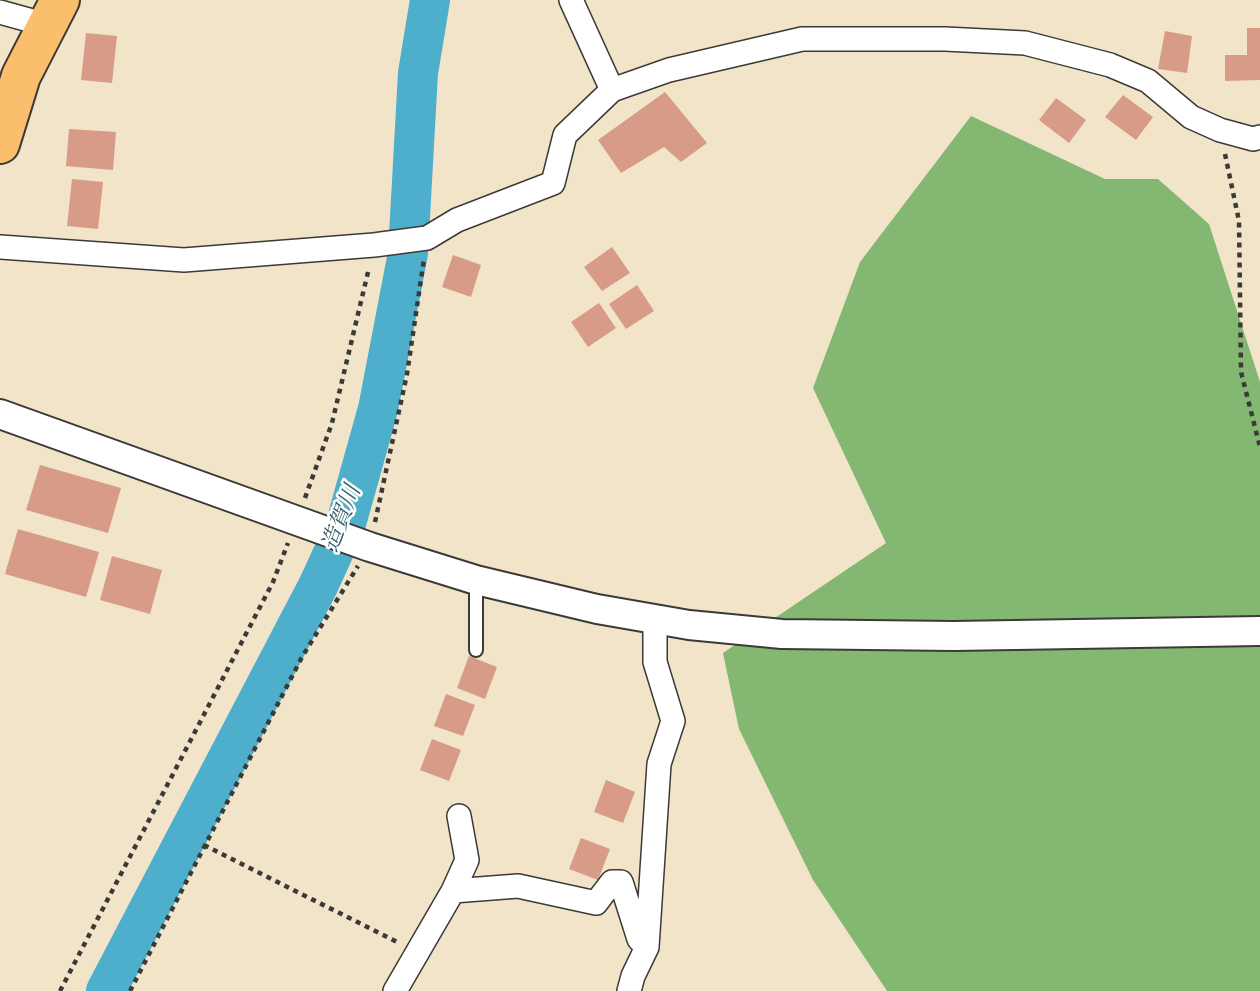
<!DOCTYPE html>
<meta charset="utf-8">
<style>
body{margin:0}
canvas{display:block;background:#f1e4c9}
</style>
<canvas width="1260" height="991"></canvas>
<script>
const g = document.querySelector('canvas').getContext('2d');
g.lineJoin = 'round';
function fillPath(path, color) {
  g.fillStyle = color;
  g.fill(path, 'evenodd');
}
function strokePath(path, color, width, dash) {
  g.strokeStyle = color;
  g.lineWidth = width;
  g.lineCap = dash ? 'butt' : 'round';
  g.setLineDash(dash || []);
  g.stroke(path);
}
function write(font, color, halo, rows, align = 'center') {
  g.font = font + ' Cardo,"Noto Serif JP",serif';
  g.lineWidth = 5;
  g.setLineDash([]);
  g.textBaseline = 'middle';
  g.strokeStyle = halo;
  g.fillStyle = color;
  for (const [text, x, y, turn = 0] of rows) {
    g.save();
    g.translate(x, y);
    g.rotate((+turn || 0) * Math.PI / 180);
    g.textAlign = isNaN(turn) ? turn : align;
    if (halo) g.strokeText(text, 0, 0);
    g.fillText(text, 0, 0);
    g.restore();
  }
}
const forest = new Path2D(`
 M971,116L1105,179H1158L1209,224L1260,382V991H887L813,880L739,729L723,653L886,543L813,388L860,262Z`);
const river = new Path2D(`
 M106,991L318,586L345,527L378,409L408,253L418,73L430,0`);
const building = new Path2D(`
 M1247,28H1260V80L1225,81V55H1247Z
 M1165,31L1192,36L1187,73L1158,69Z
 M86,33L117,36L112,83L81,80Z
 M665,92L707,143L681,162L664,147L621,173L598,140Z
 M1123,95L1153,117L1136,140L1105,117Z
 M1056,98L1086,120L1069,143L1039,120Z
 M69,129L116,132L113,170L66,166Z
 M72,179L103,182L98,229L67,226Z
 M612,247L630,273L602,291L584,267Z
 M453,255L481,265L471,297L442,287Z
 M637,285L654,311L626,329L609,304Z
 M599,303L616,328L588,347L571,322Z
 M40,465L121,488L108,533L26,510Z
 M18,529L99,552L86,597L5,574Z
 M112,556L162,570L150,614L100,600Z
 M469,656L497,667L485,699L457,688Z
 M446,694L475,705L463,736L434,726Z
 M432,739L461,750L449,781L420,770Z
 M606,780L635,792L623,823L594,812Z
 M581,838L610,849L598,880L569,869Z`);
const path = new Path2D(`
 M1225,154L1239,221L1241,372L1260,447
 M305,498L332,423L369,268
 M375,522L407,374L424,259
 M204,845L399,943
 M60,991L273,582L288,543
 M130,991L302,657L358,566`);
const service = new Path2D(`
 M476,580V650`);
const minor = new Path2D(`
 M571,0L612,90
 M0,12L47,25
 M0,247L184,260L374,245L427,238L457,220L553,183L565,135L612,90L669,70L802,39H945L1025,43L1110,65L1148,81L1191,117L1220,130L1253,139L1260,137
 M453,891L518,886L596,903L612,882H621L639,939L647,947
 M395,991L453,891L467,860L459,816
 M629,991L633,976L647,947L659,764L673,721L655,662V619`);
const tertiary = new Path2D(`
 M0,414L370,547L476,580L597,609L689,625L782,634L954,636L1260,631`);
const trunk = new Path2D(`
 M0,144L21,76L60,0`);
const waterNames = [
 ["造賀川",343,519,-69]
];
fillPath(forest, '#84b772');
strokePath(river, '#4eafcc', 40);
fillPath(building, '#d79b87');
strokePath(service, '#3c3a36', 16);
strokePath(minor, '#3c3a36', 26);
strokePath(tertiary, '#3c3a36', 32);
strokePath(trunk, '#3c3a36', 42);
strokePath(path, '#3c3a36', 4.5, [5, 5]);
strokePath(service, '#fff', 12);
strokePath(minor, '#fff', 23);
strokePath(tertiary, '#fff', 28);
strokePath(trunk, '#fabe6d', 38);
write('italic 23px', '#325e6b', '#fff', waterNames);
</script>
